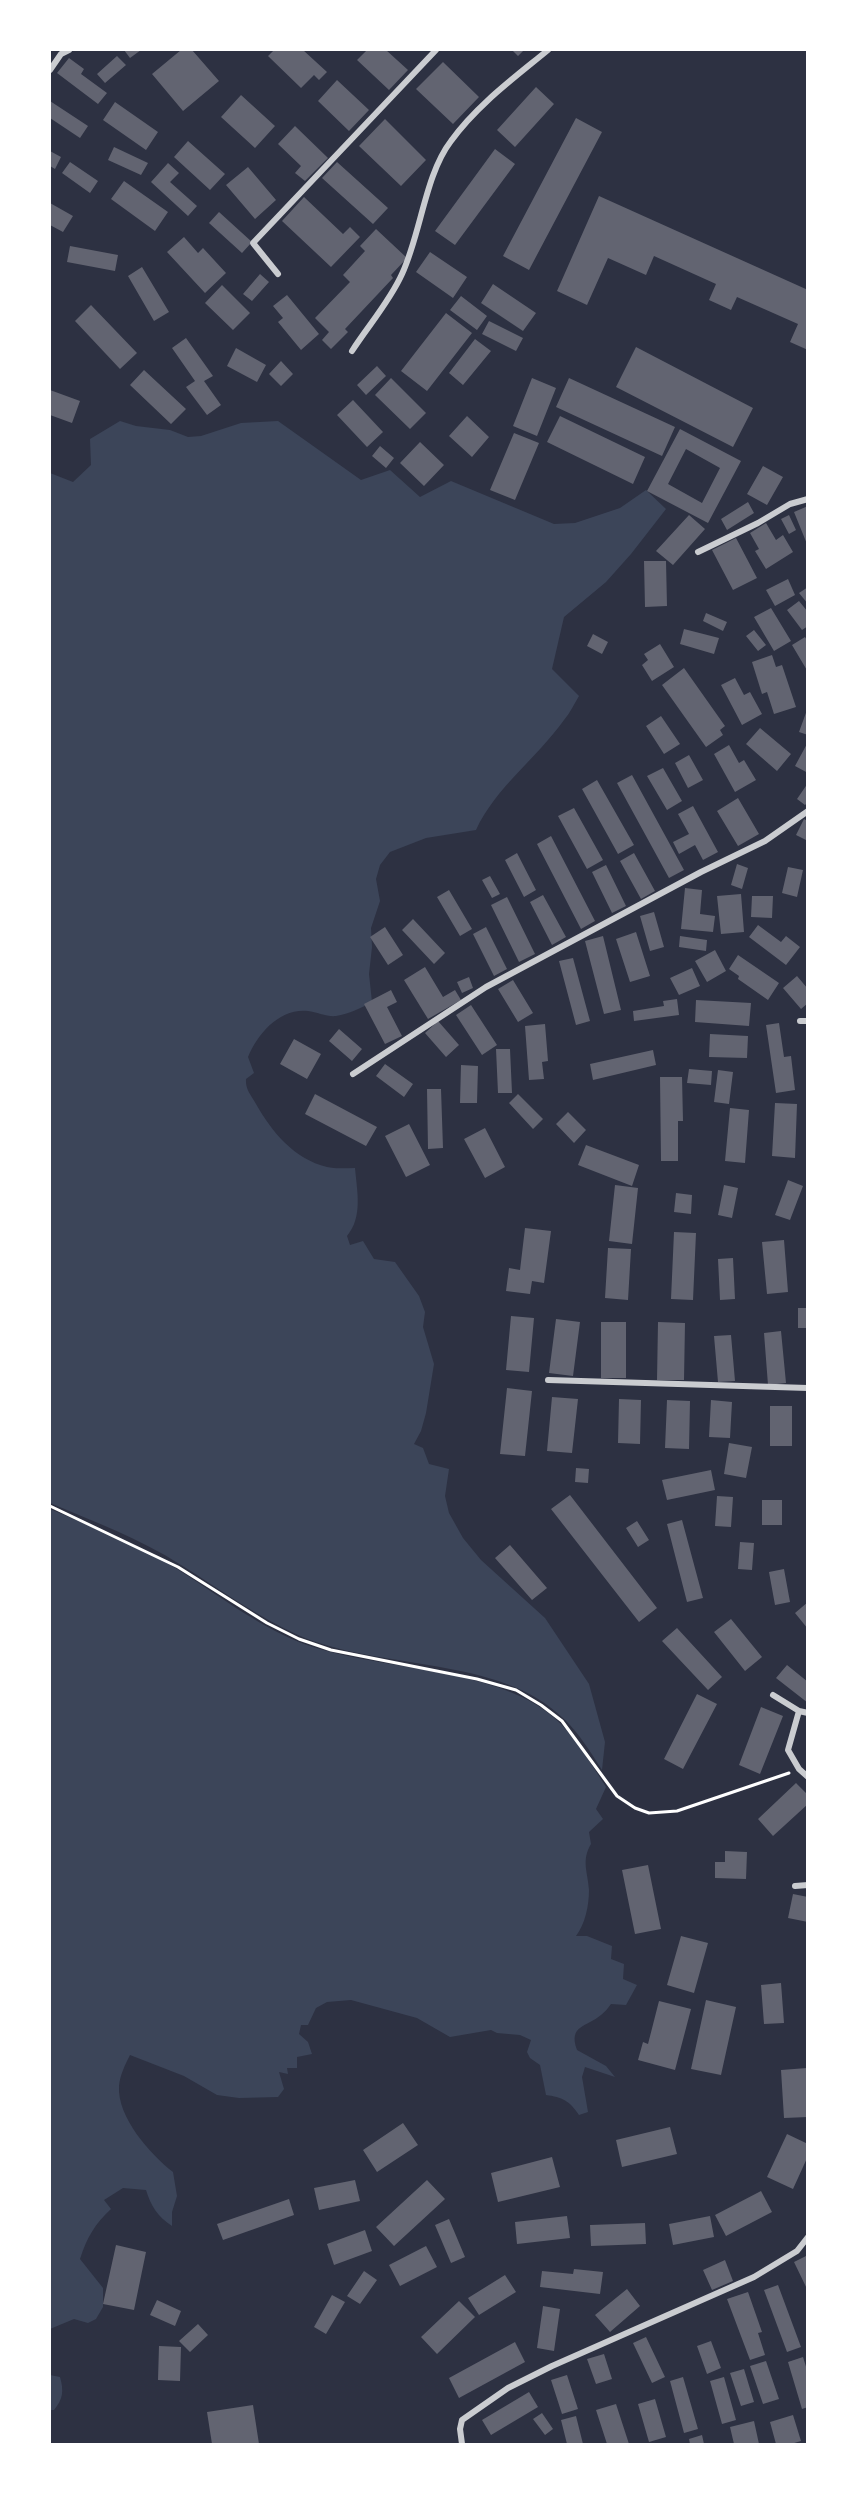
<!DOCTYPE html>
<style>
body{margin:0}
#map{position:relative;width:857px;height:2494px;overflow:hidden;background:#2d3142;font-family:"Alegreya Sans",sans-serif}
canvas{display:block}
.frame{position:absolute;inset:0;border:51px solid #fff;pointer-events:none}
</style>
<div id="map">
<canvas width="857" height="2494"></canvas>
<div class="frame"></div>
</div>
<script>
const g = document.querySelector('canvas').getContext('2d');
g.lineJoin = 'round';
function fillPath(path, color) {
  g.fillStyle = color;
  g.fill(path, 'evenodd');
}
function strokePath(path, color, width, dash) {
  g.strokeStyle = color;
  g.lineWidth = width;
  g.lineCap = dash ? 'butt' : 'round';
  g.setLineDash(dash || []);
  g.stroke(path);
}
const green = new Path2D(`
 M120,421L136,426L170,430L188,437L201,436L241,423L278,421L361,480L390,470L420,497L451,481L554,524L575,523L620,508L646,490L666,509L631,554L606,582L564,617L552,669L579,696C574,704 570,713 564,720C537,758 496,787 476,830L426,838L390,852L380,865L376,879L380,901L371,928L372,947L369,974L372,1002C361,1008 349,1014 336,1016C327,1017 317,1012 308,1011C280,1008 258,1033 248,1057L254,1073L246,1079C245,1089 251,1095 256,1104C272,1132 294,1159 327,1167C335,1169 346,1168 355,1168C357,1191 363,1217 347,1236L350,1245L363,1241L374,1259L395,1262L419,1296L425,1312L423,1327L434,1364L426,1413L421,1431L414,1444L423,1448L429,1464L449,1469L445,1496L449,1513L463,1538L481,1560L545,1618L589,1684L605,1742L602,1770C591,1753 579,1733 564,1719C500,1655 379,1671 298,1635C256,1616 220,1589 181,1565C141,1539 93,1521 50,1503V473L73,482L91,465L90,439Z
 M50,1509C92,1527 138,1545 177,1569C217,1594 255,1624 299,1642C375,1672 504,1665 561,1724C578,1742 592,1765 606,1787L596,1809L603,1819L589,1832L591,1844C581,1861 588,1872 589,1890C589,1906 585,1924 576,1936H587L612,1946L611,1959L624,1964L623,1979L637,1985L626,2005L611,2004C608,2008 605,2012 601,2015C587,2027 568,2025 577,2050L606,2066L615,2077L585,2067L582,2077L588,2112L579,2115C570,2101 562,2097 546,2095L540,2065L530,2058L527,2052L531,2040L520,2035L497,2033L491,2030L450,2037L417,2018L351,2000L327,2002L316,2008L308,2025H301L299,2034L308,2042L312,2054L297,2057V2068H287L288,2074L279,2072L284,2089L278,2097L239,2098L217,2095L184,2076L130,2055C125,2065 120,2075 119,2086C117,2117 150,2154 173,2172L177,2196L172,2212V2226C157,2216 151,2206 146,2190L123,2188L104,2200L111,2209C95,2224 87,2237 80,2259L103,2288V2307L96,2319L88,2323L74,2319L50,2329Z
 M50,2375L60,2377C64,2391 63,2399 54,2410H50Z`);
const building = new Path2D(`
 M124,50H141L130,58Z
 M181,50H192L219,81L183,111L152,74Z
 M274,50H303L327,72L319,80L314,75L301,88L268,56Z
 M367,50H386L408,70L389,90L357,60Z
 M512,50H524L518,56Z
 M117,56L126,65L105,83L97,74Z
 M69,58L84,69L81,74L107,93L98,104L57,73Z
 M443,62L479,97L453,124L416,89Z
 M337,80L369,110L349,131L318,101Z
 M536,87L554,104L515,147L497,130Z
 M241,95L275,126L255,148L221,117Z
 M50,101L88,126L80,138L50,118Z
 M115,102L158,132L146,150L103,120Z
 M576,118L602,132L529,270L503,256Z
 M385,119L426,160L401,186L359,146Z
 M295,126L328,158L305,181L295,173L301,166L278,144Z
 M188,141L225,174L210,190L174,157Z
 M114,147L148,163L141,175L108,160Z
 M495,149L515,164L455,245L435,231Z
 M50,151L61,157L55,169L50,166Z
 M70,162L98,181L90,193L62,173Z
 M337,162L388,208L373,224L322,178Z
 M168,163L179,173L170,182L197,206L188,216L151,182Z
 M248,167L276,200L255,219L226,185Z
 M124,181L168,212L155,231L111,199Z
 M599,196L808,290V350L790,342L798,324L737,297L731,310L709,300L716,284L654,256L646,275L608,258L587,305L557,291Z
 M304,197L343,234L350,227L360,237L331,267L282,221Z
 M50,203L73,216L63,232L50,225Z
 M219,212L252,242L242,253L209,223Z
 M376,229L407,258L391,275L393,278L345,329L348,332L331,349L322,340L329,332L315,318L350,282L343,275L365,251L360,246Z
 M184,237L198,253L203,248L226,273L205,293L167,252Z
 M70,246L118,255L115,271L67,262Z
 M430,252L467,277L453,298L416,272Z
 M142,267L169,312L154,321L128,276Z
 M260,274L269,282L252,301L243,294Z
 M493,284L536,313L523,331L481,303Z
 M222,285L250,313L233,330L205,303Z
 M287,295L319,334L301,350L278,322L283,318L273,306Z
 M461,296L487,316L477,330L450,310Z
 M91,305L137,353L120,369L75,321Z
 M446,313L472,333L427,391L401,371Z
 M489,321L523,338L516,351L482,334Z
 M186,338L213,376L204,381L221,405L207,415L186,387L195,381L172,348Z
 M475,339L491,351L463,385L449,373Z
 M636,347L753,408L733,447L616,387Z
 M236,348L266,365L257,382L227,366Z
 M281,361L293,374L281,386L269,374Z
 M377,366L386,376L366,395L357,385Z
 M144,370L186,409L171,424L130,385Z
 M391,378L426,413L410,429L375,395Z
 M532,378L556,388L537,436L513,426Z
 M569,378L675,427L662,456L556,407Z
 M50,390L80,401L72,423L50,415Z
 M353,400L383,432L367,447L337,415Z
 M467,416L489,437L472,457L449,436Z
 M560,416L645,457L633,484L547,442Z
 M680,429L741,461L708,523L647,491ZM686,449L720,468L702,503L668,484Z
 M514,433L539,443L515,500L490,490Z
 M420,442L444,465L424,486L400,463Z
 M380,446L394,458L386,468L372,456Z
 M763,466L783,477L767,505L747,494Z
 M748,502L754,513L727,530L721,519Z
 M808,506V544H807L794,512Z
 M689,515L705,529L673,565L656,551Z
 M789,515L796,530L789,534L781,519Z
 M766,523L776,540L783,535L793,552L766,569L755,551L759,549L750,533Z
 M736,538L757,578L733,590L712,550Z
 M644,561H666L667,606L645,607Z
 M788,579L795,595L775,606L766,590Z
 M808,587V604L799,593Z
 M799,601L808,612V626L802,630L787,610Z
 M771,608L791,641L774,651L754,617Z
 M706,613L727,622L723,631L703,621Z
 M684,629L719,638L714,654L680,644Z
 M754,630L766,645L758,651L746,636Z
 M593,634L608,642L602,654L587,646Z
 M805,637L808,642V672L792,645Z
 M660,644L674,667L652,681L642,665L648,660L644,654Z
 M772,655L776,667L782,665L796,707L774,714L767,692L762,694L752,662Z
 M684,668L725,726L720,730L723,735L706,747L662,685Z
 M735,678L744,695L750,692L762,714L742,725L721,685Z
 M807,710L808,711V735L799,732Z
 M661,716L680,744L664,754L646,726Z
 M760,728L791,754L777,771L746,744Z
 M808,742V773L795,766Z
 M729,745L739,763L744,760L756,780L735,792L714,754Z
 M689,755L703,780L688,788L675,763Z
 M663,768L682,801L667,810L647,776Z
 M632,775L684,870L669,878L617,783Z
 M597,780L634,845L618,854L582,789Z
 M808,783V802L805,805L797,799Z
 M738,798L759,834L738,846L717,811Z
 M693,806L718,852L703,860L695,845L679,854L673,842L689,834L678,814Z
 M574,808L603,860L587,869L558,816Z
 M804,819L808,821V841L796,835Z
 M551,836L595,921L581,929L537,844Z
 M517,853L536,890L524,897L505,860Z
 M634,853L655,891L641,899L620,861Z
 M737,864L748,868L742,889L731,885Z
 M606,865L626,906L612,913L592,872Z
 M788,867L803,870L797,897L782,893Z
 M490,876L500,894L492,898L482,880Z
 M685,888L702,890L700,914L715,916L713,932L681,929Z
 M449,890L472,929L460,936L437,897Z
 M741,894L744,932L721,934L717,896Z
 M543,895L566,937L552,945L530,902Z
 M752,896H773L772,918L751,917Z
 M507,897L535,954L519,962L491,905Z
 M654,912L664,947L650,951L640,916Z
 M413,919L445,953L434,964L402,930Z
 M758,925L781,942L786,936L800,947L786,965L749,937Z
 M385,927L403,955L388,965L370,937Z
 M486,927L507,969L494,976L473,934Z
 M636,932L650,976L630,982L616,939Z
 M603,936L621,1010L604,1014L585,941Z
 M680,936L707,940L706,951L679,947Z
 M715,950L726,971L707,982L695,961Z
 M738,955L779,983L768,1000L738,979L739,976L729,969Z
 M573,958L590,1021L576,1025L559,961Z
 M425,967L443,997L455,990L461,1000L428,1019L404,980Z
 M692,968L700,986L679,995L670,978Z
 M797,976L808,989V1003L801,1009L783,988Z
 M469,977L473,988L462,993L457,982Z
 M513,980L533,1013L518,1022L498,989Z
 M391,990L397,1002L387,1007L402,1036L385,1044L364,1004Z
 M677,999L679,1015L634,1021L633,1011L664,1006L663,1001Z
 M696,1000L751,1003L749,1026L695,1022Z
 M471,1005L497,1045L482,1055L456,1015Z
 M438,1021L459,1045L446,1057L425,1033Z
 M779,1023L784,1057L791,1056L795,1090L776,1093L766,1025Z
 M545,1024L548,1061L542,1062L544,1079L529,1080L525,1026Z
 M339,1029L362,1049L352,1061L329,1041Z
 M710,1034L748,1036L747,1058L709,1057Z
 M294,1039L321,1054L307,1079L280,1064Z
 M496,1049H510L512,1093H498Z
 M653,1050L656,1065L593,1080L590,1064Z
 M385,1064L413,1084L404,1097L376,1076Z
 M461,1065L478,1066L477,1103H460Z
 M689,1069L712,1071L711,1085L687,1083Z
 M718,1070L733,1072L729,1104L714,1102Z
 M660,1077H682L683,1121H678V1161H661Z
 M427,1089H441L443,1148L428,1149Z
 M315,1094L377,1127L366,1146L305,1114Z
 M518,1094L543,1119L533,1129L509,1103Z
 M775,1103L797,1104L795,1158L772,1156Z
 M730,1108L749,1110L745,1163L725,1161Z
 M568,1112L586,1130L574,1143L556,1124Z
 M409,1124L430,1165L406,1177L385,1136Z
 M485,1128L505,1167L485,1178L464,1139Z
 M586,1145L639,1165L632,1186L578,1165Z
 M788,1180L803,1186L790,1220L775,1215Z
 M615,1185L638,1188L632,1244L609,1241Z
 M724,1185L738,1188L732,1218L718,1215Z
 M676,1193L692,1195L691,1214L674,1212Z
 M525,1228L551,1231L544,1283L532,1281L530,1294L506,1291L509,1268L520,1270Z
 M674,1232L696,1233L693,1300L671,1299Z
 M784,1240L788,1292L767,1294L762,1242Z
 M608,1248L631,1249L628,1300L605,1298Z
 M733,1258L735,1299L720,1300L718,1259Z
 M798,1308H808V1328H798Z
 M511,1316L534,1318L529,1372L506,1370Z
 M556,1319L580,1322L573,1376L549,1373Z
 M601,1322H626V1378H601Z
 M658,1322L685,1323L684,1380H657Z
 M781,1331L786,1383L768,1385L764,1333Z
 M731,1335L735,1381L718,1382L714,1336Z
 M507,1388L532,1391L525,1456L500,1454Z
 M552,1397L578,1399L572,1453L547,1451Z
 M619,1399L641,1400L640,1444L618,1443Z
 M667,1400L690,1401L689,1449L665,1448Z
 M711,1400L732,1402L730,1438L709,1437Z
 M770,1406H792V1446H770Z
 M729,1443L752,1447L746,1478L724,1474Z
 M576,1468L589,1469L588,1483L575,1482Z
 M711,1470L715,1490L667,1500L662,1480Z
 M570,1495L657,1608L639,1622L551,1509Z
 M717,1496L733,1497L731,1527L715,1526Z
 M762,1500H782V1525H762Z
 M682,1520L703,1598L687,1602L667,1524Z
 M637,1521L649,1540L638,1547L626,1528Z
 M740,1542L754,1543L752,1570L738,1569Z
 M510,1545L547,1588L532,1600L495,1558Z
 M784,1569L790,1602L775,1605L769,1572Z
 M808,1602V1629L795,1613Z
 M731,1619L762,1657L745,1671L714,1632Z
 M677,1628L722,1677L708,1690L662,1641Z
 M787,1665L808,1682V1703L776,1678Z
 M697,1694L717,1704L683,1769L664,1759Z
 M761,1707L783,1716L760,1774L739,1765Z
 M796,1783L808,1795V1804L773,1836L758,1819Z
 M725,1851L747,1852L746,1879L715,1878V1862H725Z
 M648,1865L661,1929L635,1934L622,1870Z
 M793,1894L808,1897V1922L788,1918Z
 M681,1936L708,1943L694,1993L667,1985Z
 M781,1983L784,2023L764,2024L761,1985Z
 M706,2000L736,2007L721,2075L691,2069Z
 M659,2001L691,2009L675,2070L638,2060L643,2042L648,2044Z
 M807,2068L808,2117L784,2118L781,2070Z
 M403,2123L418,2145L377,2172L363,2150Z
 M670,2127L677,2154L622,2167L616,2140Z
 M787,2134L808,2144V2156L793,2189L767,2177Z
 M552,2157L560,2187L498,2202L491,2173Z
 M355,2180L360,2201L319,2210L314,2188Z
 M427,2180L445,2199L394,2246L376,2227Z
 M761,2191L772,2212L726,2236L715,2215Z
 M289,2199L294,2215L223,2240L217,2224Z
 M567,2216L570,2238L517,2244L515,2222Z
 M710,2216L714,2237L673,2245L669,2224Z
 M449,2219L465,2257L451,2263L435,2225Z
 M645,2223L646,2244L591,2246L590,2225Z
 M365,2230L372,2251L334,2265L327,2244Z
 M116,2245L146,2252L134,2310L103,2304Z
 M426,2246L437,2267L400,2286L389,2265Z
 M806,2256L808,2258V2291L794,2262Z
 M725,2260L733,2281L712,2290L703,2270Z
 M574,2269L603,2272L600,2294L540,2287L542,2271L573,2274Z
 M364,2271L377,2280L360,2304L347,2296Z
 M505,2275L516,2292L479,2315L468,2298Z
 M778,2285L801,2347L787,2352L764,2290Z
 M627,2289L640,2306L610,2332L595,2315Z
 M748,2292L762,2332L758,2333L765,2355L750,2360L727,2299Z
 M332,2295L345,2302L326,2334L314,2327Z
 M157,2300L181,2311L175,2326L150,2315Z
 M459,2301L475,2317L437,2354L421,2337Z
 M543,2306L560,2309L554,2351L537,2348Z
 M198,2324L208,2335L190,2352L179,2341Z
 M646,2337L665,2377L652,2383L633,2343Z
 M711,2341L721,2368L707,2374L697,2346Z
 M515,2342L525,2362L459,2398L449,2378Z
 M159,2346L181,2347L180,2381L158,2380Z
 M604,2354L612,2379L596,2384L587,2359Z
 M803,2357L808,2373V2407L802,2409L788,2362Z
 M766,2361L779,2399L763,2404L750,2366Z
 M744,2369L754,2402L741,2406L730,2373Z
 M567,2375L578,2409L562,2414L551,2380Z
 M683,2377L698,2429L684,2433L670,2381Z
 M724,2377L736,2420L722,2424L710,2381Z
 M529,2392L538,2407L491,2435L482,2420Z
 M655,2399L666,2437L649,2442L638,2404Z
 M616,2404L629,2444H607L596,2410Z
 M253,2405L259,2444H212L207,2412Z
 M542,2413L553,2429L545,2435L533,2419Z
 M793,2415L801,2441L791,2444H776L770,2422Z
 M576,2416L583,2444H567L561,2420Z
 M754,2421L759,2444H734L730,2427Z
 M702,2435L704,2444H690L689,2439Z`);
const path = new Path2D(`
 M50,1506L178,1567L267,1623L299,1639L331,1650L477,1679L516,1690L541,1705L562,1721L617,1796L635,1808L649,1813L677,1811L789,1773`);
const minor = new Path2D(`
 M50,70L61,54L69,50
 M278,274L253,243L436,50
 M352,351C368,326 390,301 402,274C421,233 425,175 451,141C477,105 514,78 548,50
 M698,552L758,523L790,504L808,499
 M800,1021H808
 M353,1074L486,987L701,872L765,841L808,811
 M548,1380L808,1388
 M773,1695L799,1711L808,1713
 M799,1711L788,1750L799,1769L808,1777
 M795,1886L808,1885
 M462,2444L460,2429L462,2420L508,2388L552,2366L754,2277L797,2251L808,2237`);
fillPath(green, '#3c4559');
fillPath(building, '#626471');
strokePath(path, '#fff', 3);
strokePath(minor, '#caccd0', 6);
</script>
